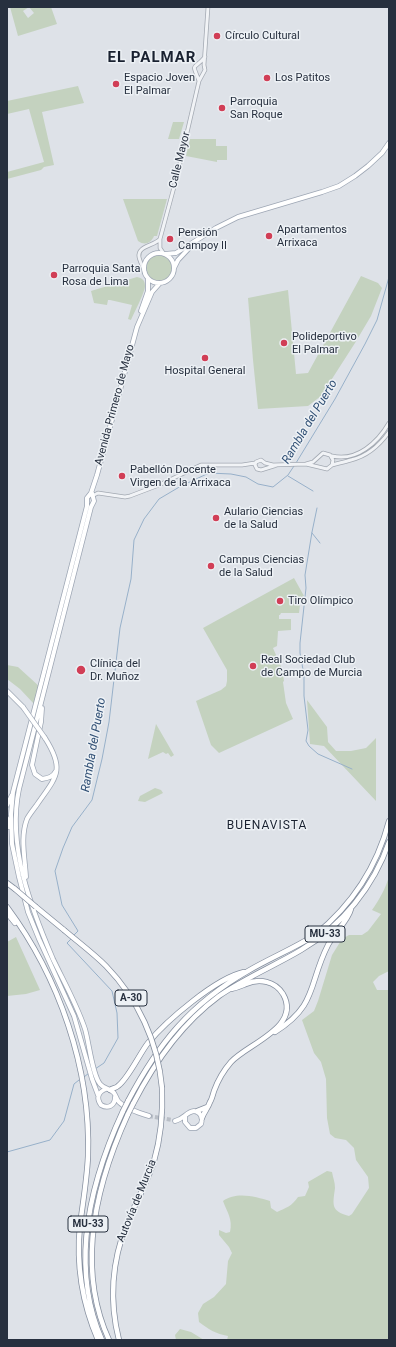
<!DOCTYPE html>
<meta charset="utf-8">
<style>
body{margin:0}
#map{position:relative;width:396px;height:1347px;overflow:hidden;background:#dee2e8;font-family:Roboto,sans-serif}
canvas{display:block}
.frame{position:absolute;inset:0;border:8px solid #27303f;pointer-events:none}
</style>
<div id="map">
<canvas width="396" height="1347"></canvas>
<div class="frame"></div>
</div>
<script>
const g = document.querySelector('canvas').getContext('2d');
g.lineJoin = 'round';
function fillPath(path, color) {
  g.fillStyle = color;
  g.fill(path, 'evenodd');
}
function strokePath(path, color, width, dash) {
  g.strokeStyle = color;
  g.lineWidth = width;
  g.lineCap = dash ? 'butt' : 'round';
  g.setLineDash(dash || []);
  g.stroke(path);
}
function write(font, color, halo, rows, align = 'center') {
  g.font = font + ' Roboto,sans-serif';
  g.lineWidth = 3;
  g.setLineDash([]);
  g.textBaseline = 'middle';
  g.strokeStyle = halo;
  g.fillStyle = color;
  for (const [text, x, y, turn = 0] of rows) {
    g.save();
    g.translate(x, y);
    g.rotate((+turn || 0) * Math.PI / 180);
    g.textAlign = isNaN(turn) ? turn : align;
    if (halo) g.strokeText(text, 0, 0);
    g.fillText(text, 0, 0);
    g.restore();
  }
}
const green = new Path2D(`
 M10,7H29L23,11L28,18L34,13L29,7H51L57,24L18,36Z
 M78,86L84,103L42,112L54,165L44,167L41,170L7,179V172L44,162L29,109L7,114V101Z
 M173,122H184L179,139H168Z
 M190,139H216V146H227V160H217V162L186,156Z
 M123,199H167L157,236H154C151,243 145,246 138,241Z
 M146 268a13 13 0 1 1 26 0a13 13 0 1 1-26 0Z
 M361,276L378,283L382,288L371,316L355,343L321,396L308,406L258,409L253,360L248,298L288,290L296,374L308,373Z
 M137,277C142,278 145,280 145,286C145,292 134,313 131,320L128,319L132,305L110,300H108L107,305L94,303L91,291Z
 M294,578L304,596L295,600L296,603L300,605L299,613H281L280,615H279V619H291V630L278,631L277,646L273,648L282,669L284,681L283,682L286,703L293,719L219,753L211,745L196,701L221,690L226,686L227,681V670L203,628Z
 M7,665L18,667L40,687L35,705L20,689L7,679Z
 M307,700L327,727L328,742L336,751H351L366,748L376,738V801L324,746L310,744Z
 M156,724L174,755L171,757L168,753L166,754L163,752L148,759Z
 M155,788L161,790L163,793L145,802L138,801L140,796Z
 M389,876V971L379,976L373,982L377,990H389V1340H227L228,1336C216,1334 208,1329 199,1322L198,1313L203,1304L214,1297L226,1284L228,1261L232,1253L229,1247L219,1235V1230L226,1233L230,1232C233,1219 227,1212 223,1201C237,1191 256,1197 270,1201L271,1208L277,1212C286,1208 292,1206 298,1197L305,1196L309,1187L308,1182L327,1171L332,1172C333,1178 335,1182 335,1188C333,1204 330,1211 349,1216L352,1214L369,1188L368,1177L356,1160L354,1148L346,1140L335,1138L330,1134L327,1118L326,1079L321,1062L314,1053L302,1020L314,1011L318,1001L332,955L342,939L349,935H362L368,931L381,914L372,910C379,900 386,888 389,876Z
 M16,937L40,990L26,994L7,996V942Z
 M180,1329L191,1332L204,1340H176L175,1335Z`);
const stream = new Path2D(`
 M296,463L335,399L365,344L377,320L389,277
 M288,476L313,491
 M317,508L312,532L305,575L306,588L300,643V653L304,675V696L308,730L306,741L309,746L318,754L352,769
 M312,533L320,543
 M389,628V633
 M74,935L78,931L62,905L55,871L63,848L72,827L92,800L102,759L109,722L120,628L131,579L134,540L144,519L159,499L181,486L209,473L231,474L246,477L258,484L273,487L288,475L294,466
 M71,939L67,943L112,991L117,1013L118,1038L104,1063L95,1069
 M84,1077L89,1073
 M7,1152L50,1140L64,1121L74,1084L79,1080`);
const primaryTunnel = new Path2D(`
 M149,1116L172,1120`);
const tertiary = new Path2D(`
 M199,81C192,61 192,72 205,57
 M164,254L160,248V239L177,176L199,81L205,70L204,65L208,7
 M145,272C143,267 140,262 139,257C137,246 154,246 160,239
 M332,456C357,462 378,442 389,423
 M277,465L261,470L257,469L255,465L256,462L261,460L265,463L273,465L306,464L327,469L332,465L333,460L330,455L323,453L313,462L306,464
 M332,465C339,463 345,462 351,460C368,456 379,446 389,432
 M92,496L98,493L125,497L130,496L159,485L201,465H242L255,463`);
const primary = new Path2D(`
 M144 268a15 15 0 1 1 30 0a15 15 0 1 1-30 0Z
 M165,254L176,253L216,228L238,217L322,192L339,186L355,176L368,166L382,153L389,143
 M174,268L178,260L193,244
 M141,311L148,291V279
 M92,493L94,501L91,507L19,789C7,846 31,908 53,959C64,982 77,1005 85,1029C89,1042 92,1074 100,1084C104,1089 109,1088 113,1092C116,1094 116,1099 119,1102C126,1109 139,1113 149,1116
 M7,691L23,707
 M42,708L41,722L32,765L35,774L42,779C48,778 53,777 56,771
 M7,805L12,795
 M7,818L9,827
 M26,877C25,858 20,837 27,819C29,815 33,810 36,806C56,777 66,771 45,738
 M106,1089C98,1092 96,1098 101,1105C108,1109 115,1106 115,1097
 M98,1095L92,1079L74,1016L39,939L28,912L19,877L12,844L11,814L13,792L87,506V498L91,493L97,475L137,327L152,292L160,283
 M175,1121C184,1119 186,1112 194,1111C201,1112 203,1118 201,1124L196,1128H190L185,1122V1116`);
const motorway = new Path2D(`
 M7,883L15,889
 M7,907C59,977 91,1068 88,1156C87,1179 83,1202 80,1225C76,1265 82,1303 98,1340
 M36,907L64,930
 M7,913L15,923
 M275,1032C318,1005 308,984 328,945C334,933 348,921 351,909
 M110,1090C113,1088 116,1088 118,1086C128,1079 140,1053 148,1043C166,1021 216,978 244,972
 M128,1101C158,1044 190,1004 248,971C270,958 293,949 315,935C352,905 377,867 389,821
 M133,1104C154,1063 181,1024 219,996C245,978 274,966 301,950C342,926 374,886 389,842
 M197,1111L207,1107
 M202,1118C204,1112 208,1108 210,1102C212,1099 213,1094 214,1091C218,1080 224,1070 231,1062C247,1044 302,1027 283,994C275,981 259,978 246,984C241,986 237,988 231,989
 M102,1340C69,1265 90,1182 123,1111
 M109,1340C75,1266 96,1184 128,1114
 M119,1340C109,1301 112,1261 127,1223C136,1202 147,1183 154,1161C161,1137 163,1113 162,1088`);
const primaryBridge = new Path2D(`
 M23,707L45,738`);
const motorwayBridge = new Path2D(`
 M15,889L36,907
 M64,930C78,942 93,953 106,966C138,999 158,1042 162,1088
 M123,1111L128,1101
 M128,1114L133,1104`);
const markers = [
 [217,36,4,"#d13e56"],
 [267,78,4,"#d13e56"],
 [116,84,4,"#d13e56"],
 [222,108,4,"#d13e56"],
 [269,236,4,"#d13e56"],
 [170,239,4,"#d13e56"],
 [54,275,4,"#d13e56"],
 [284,343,4,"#d13e56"],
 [205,358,4,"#d13e56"],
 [122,476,4,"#d13e56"],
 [216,518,4,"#d13e56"],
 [211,566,4,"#d13e56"],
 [280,601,4,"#d13e56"],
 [253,666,4,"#d13e56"],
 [81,670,5,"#d13e56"]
];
const shields = [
 [325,934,40],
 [131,998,32],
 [88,1224,40]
];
const shieldNames = [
 ["MU-33",325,934],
 ["A-30",131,998],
 ["MU-33",88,1224]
];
const poiNames = [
 ["Círculo Cultural",225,36],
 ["Espacio Joven",124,78],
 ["El Palmar",124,91],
 ["Los Patitos",275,78],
 ["Parroquia",230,102],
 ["San Roque",230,115],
 ["Apartamentos",277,230],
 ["Arrixaca",277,243],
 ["Pensión",178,233],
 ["Campoy II",178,246],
 ["Parroquia Santa",62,269],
 ["Rosa de Lima",62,282],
 ["Polideportivo",292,337],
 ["El Palmar",292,350],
 ["Hospital General",205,371,"center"],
 ["Pabellón Docente",130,470],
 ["Virgen de la Arrixaca",130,483],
 ["Aulario Ciencias",224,512],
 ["de la Salud",224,525],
 ["Campus Ciencias",219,560],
 ["de la Salud",219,573],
 ["Tiro Olímpico",288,601],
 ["Real Sociedad Club",261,660],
 ["de Campo de Murcia",261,673],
 ["Clínica del",90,664],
 ["Dr. Muñoz",90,677]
];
const streetNames = [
 ["Calle Mayor",180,160,-76],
 ["Avenida Primero de Mayo",115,405,-75],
 ["Autovía de Murcia",137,1201,-68]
];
const waterNames = [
 ["Rambla del Puerto",310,422,-59],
 ["Rambla del Puerto",94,745,-80]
];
const neighbourhoodNames = [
 ["BUENAVISTA",267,826]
];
const districtNames = [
 ["EL PALMAR",152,58]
];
fillPath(green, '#c4d2bf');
strokePath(stream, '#97b0c9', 1);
strokePath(primaryTunnel, '#b9bec6', 4, [4, 2]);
strokePath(tertiary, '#a3a9b2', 4.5);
strokePath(primary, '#9da6b4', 5.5);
strokePath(motorway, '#858f9f', 6);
strokePath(tertiary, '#f1f3f6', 3);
strokePath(primary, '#fff', 4);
strokePath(motorway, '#fff', 4.5);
strokePath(primaryBridge, '#9da6b4', 5.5, []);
strokePath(motorwayBridge, '#858f9f', 6, []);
strokePath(primaryBridge, '#fff', 4);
strokePath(motorwayBridge, '#fff', 4.5);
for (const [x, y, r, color] of markers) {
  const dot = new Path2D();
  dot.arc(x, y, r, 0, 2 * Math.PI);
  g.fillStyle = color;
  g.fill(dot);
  strokePath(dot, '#edf1f5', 1.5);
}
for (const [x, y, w] of shields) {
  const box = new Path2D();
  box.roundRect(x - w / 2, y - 8, w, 16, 3);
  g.fillStyle = '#edf1f5';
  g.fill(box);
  strokePath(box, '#27303f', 1);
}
write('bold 10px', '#27303f', null, shieldNames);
write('11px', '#27303f', '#edf1f5', poiNames, 'left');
write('11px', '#27303f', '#edf1f5', streetNames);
write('italic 12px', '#304f74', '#edf1f5', waterNames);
g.letterSpacing = '1px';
write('12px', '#192130', '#edf1f5', neighbourhoodNames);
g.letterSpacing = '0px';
g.letterSpacing = '1px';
write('bold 15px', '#192130', '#edf1f5', districtNames);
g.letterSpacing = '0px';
</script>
